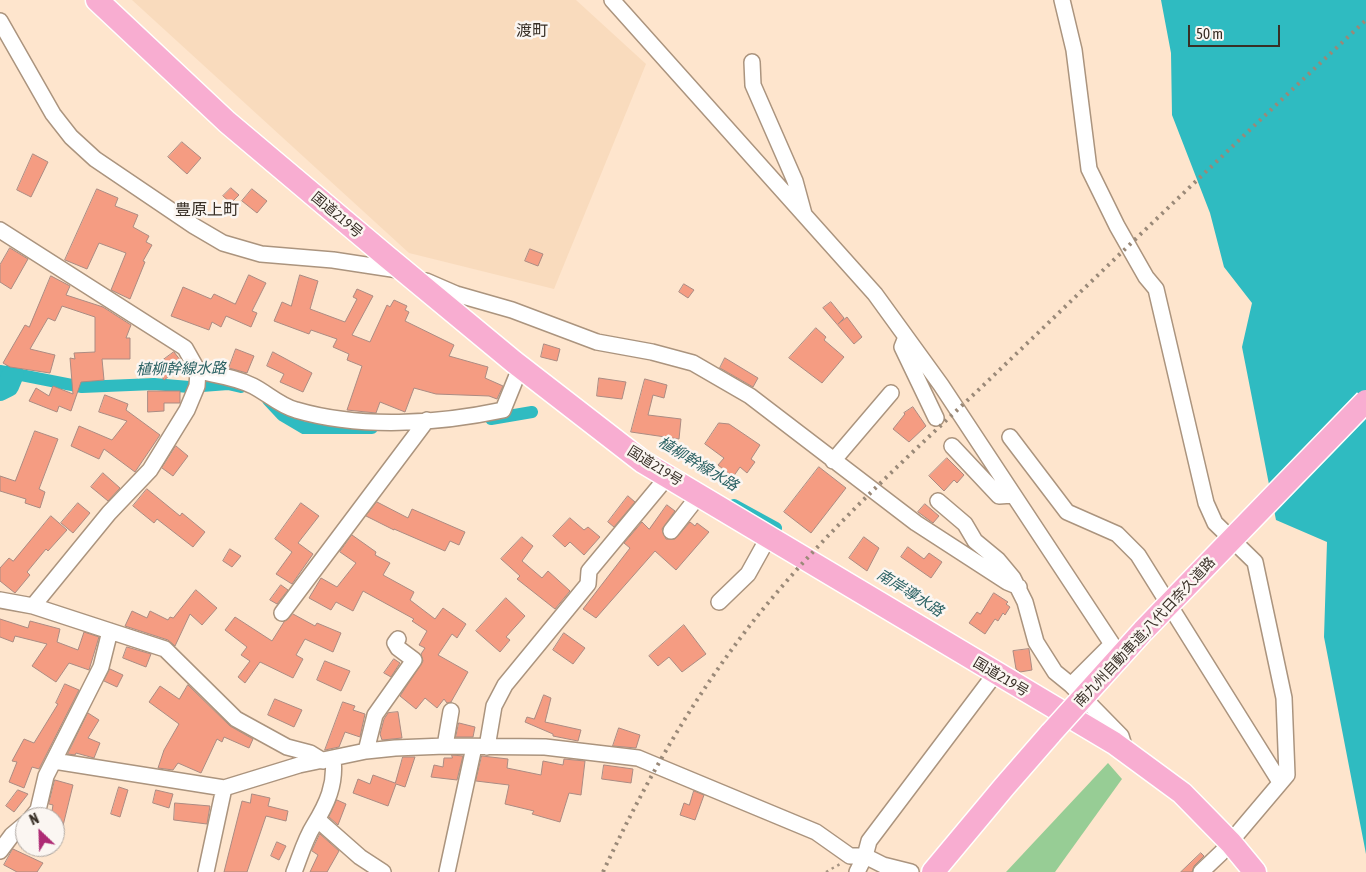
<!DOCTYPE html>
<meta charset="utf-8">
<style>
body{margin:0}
#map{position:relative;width:1366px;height:872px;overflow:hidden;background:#fee5cd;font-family:"Asap Condensed",sans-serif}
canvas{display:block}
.north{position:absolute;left:15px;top:807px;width:50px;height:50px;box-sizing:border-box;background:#fbf6f2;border:1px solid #ada6a0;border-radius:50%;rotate:336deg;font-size:14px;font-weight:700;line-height:20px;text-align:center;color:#382f26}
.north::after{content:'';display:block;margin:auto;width:18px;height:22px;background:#ae2a74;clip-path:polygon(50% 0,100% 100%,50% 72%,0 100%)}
.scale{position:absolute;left:1188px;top:25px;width:92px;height:22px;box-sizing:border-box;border:2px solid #382f26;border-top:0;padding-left:6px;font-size:15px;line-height:18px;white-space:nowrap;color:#382f26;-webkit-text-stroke:4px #fbf6f2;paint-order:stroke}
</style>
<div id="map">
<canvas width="1366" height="872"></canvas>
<div class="north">N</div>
<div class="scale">50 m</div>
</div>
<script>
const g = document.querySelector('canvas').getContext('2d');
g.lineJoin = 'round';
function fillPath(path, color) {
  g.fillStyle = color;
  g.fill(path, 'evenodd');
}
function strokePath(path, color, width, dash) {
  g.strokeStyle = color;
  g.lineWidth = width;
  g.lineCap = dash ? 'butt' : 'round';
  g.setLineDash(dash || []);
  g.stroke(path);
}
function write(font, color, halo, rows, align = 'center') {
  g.font = font + ' "Asap Condensed","Noto Sans JP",sans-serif';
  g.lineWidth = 5;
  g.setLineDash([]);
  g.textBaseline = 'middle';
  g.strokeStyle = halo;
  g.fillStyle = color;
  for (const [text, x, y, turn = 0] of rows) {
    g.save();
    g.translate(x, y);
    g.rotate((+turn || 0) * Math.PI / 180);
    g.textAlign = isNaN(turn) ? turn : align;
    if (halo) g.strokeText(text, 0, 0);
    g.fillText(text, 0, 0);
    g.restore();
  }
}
const built = new Path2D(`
 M132,0H576L646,64L554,289L409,253Z`);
const green = new Path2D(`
 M1108,763L1122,779L1055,872H1006Z`);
const water = new Path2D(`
 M1161,0H1366V854L1324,637L1327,542L1276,520L1242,347L1252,303L1224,267L1210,213L1172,115L1171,53Z`);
const canal = new Path2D(`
 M0,371L82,387L154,384L189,387L228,384L241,387
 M268,400L282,415L304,428H372
 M491,419L532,412
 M734,505L776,528`);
const river = new Path2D(`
 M0,390L8,386L13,374`);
const building = new Path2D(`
 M182,142L201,158L187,174L168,157Z
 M33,154L48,162L31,197L17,190Z
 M231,188L239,195L231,203L223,196Z
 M97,189L118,198L115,206L138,215L133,227L149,236L146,242L152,245L143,261L145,262L130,299L111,290L126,253L99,243L87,269L65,260Z
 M252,189L267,201L257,213L242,201Z
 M10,248L28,259L11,289L0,282V265Z
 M530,249L543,254L538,266L525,261Z
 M249,275L266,283L252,311L257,313L251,327L226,316L221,327L212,322L209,330L171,316L183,287L211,299L214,294L235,304Z
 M300,275L318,281L310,309L345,322L357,299L353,297L357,289L373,296L352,335L370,342L387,305L390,307L394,300L407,306L405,310L409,312L405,321L454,345L449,356L488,367L485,378L503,386L497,399L489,396L436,394L414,388L405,412L380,402L376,413L347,410L362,366L347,360L349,354L333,347L337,339L311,330L309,334L274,321L282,302L291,306Z
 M51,276L70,286L66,295L103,307L131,325L126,338H130V359H102L104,380L81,382L71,411L59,406L57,412L29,401L36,388L49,396L53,386L73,394L70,358L75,359L74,353L95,352V317L62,306L55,321L48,318L30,349L55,355L50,373L10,367L3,363L25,325L29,327Z
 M684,284L694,290L688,298L679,292Z
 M831,302L844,318L838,324L847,317L862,337L854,344L823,308Z
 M816,328L826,337L824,340L844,357L822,383L789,358Z
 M544,344L560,349L557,361L541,357Z
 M236,349L254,356L247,373L229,368Z
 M174,352L184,365L164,380L155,366Z
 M273,352L312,373L303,392L280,382L284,374L267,366Z
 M725,358L758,378L753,387L720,368Z
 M599,378L626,382L622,399L597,396Z
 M645,379L667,385L664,398L653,395L648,415L681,419L679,439L631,432Z
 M148,391H180V403H164V411L148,412Z
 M105,395L128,404L126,410L160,435L135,472L104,449L99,459L71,446L79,426L112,440L127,421L99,412Z
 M913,407L926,426L909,442L893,429L905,414L904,413Z
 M719,423L729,424L760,445L751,459L755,462L747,473L740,467L733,477L718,465L724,458L705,444Z
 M35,431L58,439L39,489L45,492L40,508L25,503L26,499L0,491V476L15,481Z
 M176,446L188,456L173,476L162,468Z
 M947,458L964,475L957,483L954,480L944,491L929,476Z
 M819,467L846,488L811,533L784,512Z
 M103,473L120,488L108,501L91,487Z
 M147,489L180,516L182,513L205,532L193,547L157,519L154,523L133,506Z
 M628,496L635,502L614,527L608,522Z
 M377,502L408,518L412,509L465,532L459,545L450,541L445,551L394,529V530L366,516Z
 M78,503L90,513L73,533L61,523Z
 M301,503L319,516L298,543L313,554L292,584L276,574L292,552L275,539Z
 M925,504L939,516L933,523L918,512Z
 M667,505L675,511L662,529L666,539H675L690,522L695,526L697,523L709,532L676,570L655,551L596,618L583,609L630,548L624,543L642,522L649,529Z
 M51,516L67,530L48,551L46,549L27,572L30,575L15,593L0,581V568L9,558L13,561Z
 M570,518L584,530L588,527L600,537L584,555L570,542L565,547L553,536Z
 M352,535L376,552L375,555L390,563L383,575L414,592L410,600L435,619L443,608L466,624L457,638L452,634L438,655L468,672L451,702L447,703L444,699L437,708L425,698L416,709L400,696L423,661L421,654L425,648L419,645L427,631L412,621L414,619L363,591L353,611L336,602L331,610L309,598L321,578L337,587L356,563L340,552Z
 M522,537L533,546L522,561L542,578L548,571L570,591L555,609L517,579L520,576L501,559Z
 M864,537L879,548L867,571L849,558Z
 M908,547L924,559L929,553L942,562L931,578L901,557Z
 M230,549L241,556L232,567L223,561Z
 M281,585L288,590L277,604L270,600Z
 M196,590L217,608L202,625L190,614L175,646L168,640L125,626L132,611L147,618L150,611L168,620L170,617L173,618Z
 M994,593L1008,602L1006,604L1010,607L1005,615L1003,613L998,621L995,619L985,634L969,623L977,612L980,614Z
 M506,598L525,616L506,637L510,640L500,652L476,631Z
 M293,614L315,626L317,623L341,633L333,652L305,639L296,655L303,659L293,678L260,662L245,683L238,677L250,661L241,655L247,647L225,630L235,617L272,641L284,622Z
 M0,619L28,628L30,621L60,629L57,642L78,650L84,632L99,637L89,670L69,663L56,682L32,666L47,644L15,636L13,642L0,637Z
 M684,625L706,654L682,672L669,657L658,666L649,656Z
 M564,633L585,648L573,664L553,650Z
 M127,647L151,654L146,667L123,658Z
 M1029,649L1032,670L1020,672L1016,669L1013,651Z
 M394,659L400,663L391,677L384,673Z
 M325,661L350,671L341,691L317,680Z
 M110,669L123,675L117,687L104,681Z
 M65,684L79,690L39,769L32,767L24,788L9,782L17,762L12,761L24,739L34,743L58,704L56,703Z
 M188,685L230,726L253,739L249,748L224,737L222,742L217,739L201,773L178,763L173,770L158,768L164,750L179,724L149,702L160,686L179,699Z
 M544,695L551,698L545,722L581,730L578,741L553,736V734L525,722L527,717L534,719Z
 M275,699L302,710L294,727L268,715Z
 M343,702L355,706L353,710L365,714L360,737L345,732L339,747L325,750Z
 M398,712L402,738L382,740L380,734L384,719L388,713Z
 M88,713L99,720L88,738L100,743L94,758L76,753L75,755L68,754Z
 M459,723L475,727L473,737H456Z
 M619,728L640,735L636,748L613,746Z
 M452,755L463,756L457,780L431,777L434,765L443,767L444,758H452Z
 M482,756L508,759L507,768L541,775L543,761L563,765L564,759L585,761L581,795L569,793L560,822L532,814L534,811L505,804L509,785L476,781Z
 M403,757H415L405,787L396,784L388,806L353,793L358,779L370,784L373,775L395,783Z
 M604,765L633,769L631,783L602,779Z
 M55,780L73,785L59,842L55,841V817H51L53,805L49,804Z
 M119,787L128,790L120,817L111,814Z
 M18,790L28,794L14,812L6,806Z
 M156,790L173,794L169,808L153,803Z
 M694,791L704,795L695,820L680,815L684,803L689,805Z
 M252,794L270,798L268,806L288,811L286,821L266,816L247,872H224L242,801L250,803Z
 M337,800L346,804L338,825L329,817Z
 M175,803L210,806L207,824L174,820Z
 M320,834L339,851L327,872H310L318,855L312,851Z
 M277,842L286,846L279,860L271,856Z
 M13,849L43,863L37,872H17L4,865Z
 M1201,853L1204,856L1194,866L1192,872H1181Z`);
const path = new Path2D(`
 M826,872L840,864`);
const minor = new Path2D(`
 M612,0L875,294L941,385L1112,644L1071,685
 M1062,0L1074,50L1089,169L1117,226L1146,277L1156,289L1206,503L1215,523L1255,562L1284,698L1287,775L1221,853L1201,872
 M0,21L53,114L71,137L95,159L194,226L223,243L261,254L333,260L405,271
 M752,62L753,85L795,181L804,214
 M0,230L185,348L198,371L197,386L187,410L150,470L109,513L33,606
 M426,281L456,294L512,310L597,342L652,352L693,363L750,396L916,523L1007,582L1019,587
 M906,337L902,347L936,418
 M198,371C216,375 235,377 253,386C267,393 280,406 296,410C361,429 437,424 503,410L516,378L523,369
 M1010,437L1067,512L1117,534L1138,555L1280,782
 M952,446L999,496L1013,495
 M833,461L891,393
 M938,501L965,524L975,541L998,560L1013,578L1025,602L1036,642L1055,672L1071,685L1121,736L1125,749
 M671,531L700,494
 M0,600L33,606L165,649L236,719L287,747L310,753L323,761
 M719,602L748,574L768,538
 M282,613L427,420
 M445,746L451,711
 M487,747L494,706L505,685L588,584L589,571L668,476
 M366,751L375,715L414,660L398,648L395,643L398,639
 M54,761L224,788L299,765L366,751L395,748L445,746L545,747L638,758L816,832L850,856H865L883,865L911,872
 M32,817L38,810L46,776L101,667L110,631
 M318,820L360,857L383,872
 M0,851L12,835L25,824
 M206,872L224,788
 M294,872C300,857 305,839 314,825C327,804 336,784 333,759
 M447,872L474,747
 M857,872L865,856L869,841L995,674`);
const highway = new Path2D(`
 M97,0L227,122L386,256L514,362L643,462L1114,743L1182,793L1231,843L1255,872
 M933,872L1004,787L1051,733`);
const rail = new Path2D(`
 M603,872C644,784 691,701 751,624C828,526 925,442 1014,356C1131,243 1248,131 1366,20`);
const highwayBridge = new Path2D(`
 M1051,733L1143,631L1366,401`);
const streetNames = [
 ["国道219号",337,215,40],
 ["国道219号",655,466,32],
 ["南九州自動車道;八代日奈久道路",1145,632,-47],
 ["国道219号",1001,677,31]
];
const waterNames = [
 ["植柳幹線水路",181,369,-1],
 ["植柳幹線水路",698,464,31],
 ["南岸導水路",910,593,32]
];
const quarterNames = [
 ["渡町",532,31],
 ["豊原上町",207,210]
];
fillPath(built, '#f9dbbd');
fillPath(green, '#97cd95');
fillPath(water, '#2fbbc1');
strokePath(canal, '#2fbbc1', 12);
strokePath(river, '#2fbbc1', 22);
fillPath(building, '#f59c82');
strokePath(building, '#ab8b82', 1);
strokePath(minor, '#ab947e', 18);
strokePath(highway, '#fff', 25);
strokePath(path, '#a69483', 2.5, [2.5, 4]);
strokePath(minor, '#fff', 15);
strokePath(highway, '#f8add1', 22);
strokePath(rail, '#9a8978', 4, [2.5, 5]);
strokePath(highwayBridge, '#fff', 25, []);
strokePath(highwayBridge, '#f8add1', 22);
write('14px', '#382f26', '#fbf6f2', streetNames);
write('italic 15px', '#2a6163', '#fbf6f2', waterNames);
write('16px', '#382f26', '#fbf6f2', quarterNames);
</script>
